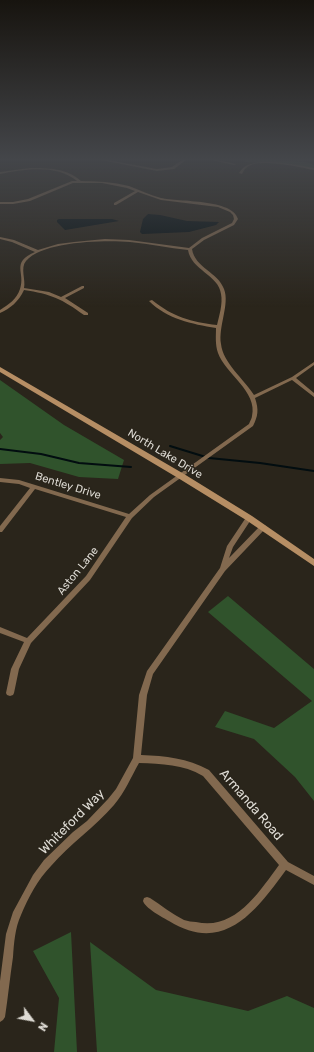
<!DOCTYPE html>
<style>
body{margin:0}
#map{position:relative;width:314px;height:1052px;overflow:hidden;background:#2a251b;font-family:Rubik,sans-serif}
canvas{display:block}
.north{position:absolute;left:12px;top:1000px;width:40px;height:40px;-webkit-text-stroke:3px #2a251b;paint-order:stroke;rotate:122deg;font-size:11px;font-weight:700;line-height:16px;text-align:center;color:#dedbd4}
.north::after{content:'';display:block;margin:auto;width:14px;height:18px;background:#dedbd4;clip-path:polygon(50% 0,100% 100%,50% 72%,0 100%)}
</style>
<div id="map">
<canvas width="314" height="1052"></canvas>
<div class="north">N</div>
</div>
<script>
const g = document.querySelector('canvas').getContext('2d');
g.lineJoin = 'round';
function fillPath(path, color) {
  g.fillStyle = color;
  g.fill(path, 'evenodd');
}
function strokePath(path, color, width, dash) {
  g.strokeStyle = color;
  g.lineWidth = width;
  g.lineCap = dash ? 'butt' : 'round';
  g.setLineDash(dash || []);
  g.stroke(path);
}
function write(font, color, halo, rows, align = 'center') {
  g.font = font + ' Rubik,sans-serif';
  g.lineWidth = 3;
  g.setLineDash([]);
  g.textBaseline = 'middle';
  g.strokeStyle = halo;
  g.fillStyle = color;
  for (const [text, x, y, turn = 0] of rows) {
    g.save();
    g.translate(x, y);
    g.rotate((+turn || 0) * Math.PI / 180);
    g.textAlign = isNaN(turn) ? turn : align;
    if (halo) g.strokeText(text, 0, 0);
    g.fillText(text, 0, 0);
    g.restore();
  }
}
const green = new Path2D(`
 M247,160H301L314,165V169L295,165L244,162Z
 M0,380L64,425L124,460L118,479L79,477L30,463L0,464V440L3,437L0,433Z
 M228,596L314,669V801L295,777L254,739L215,727L225,711L274,728L312,701L208,612Z
 M71,932L77,1052H54L59,998L33,951Z
 M90,942L156,990L248,1011L287,996L314,1008V1052H97Z`);
const water = new Path2D(`
 M148,214L160,215L187,221L219,222L216,225L189,232L142,234L140,232L143,219Z
 M59,219H112L119,221L65,230L57,222V220Z`);
const streamFar1 = new Path2D(`
 M278,160L311,162`);
const stream = new Path2D(`
 M170,446L209,458L260,463L314,471
 M0,449L41,454L79,463L131,467`);
const minor = new Path2D(`
 M101,160H108L157,169L172,167L182,160H186L174,169L157,171Z
 M211,160H217L236,164L234,165Z
 M260,162C278,161 296,165 314,168V170C299,167 257,157 246,168C244,170 243,172 242,174L239,173C245,164 250,164 260,162Z
 M30,168C48,168 67,168 81,181C97,181 113,182 129,186C140,190 150,195 161,198C179,202 233,199 238,219L234,225L204,240L192,249C195,268 218,272 224,289C230,304 218,327 221,344C223,363 244,379 254,395L292,377L314,362V365L296,378L314,393V397L292,380L255,398C259,410 258,416 253,426L154,497L132,518L90,580L31,643L19,669L14,693L13,695L10,696L7,695L6,693L11,669L24,642L0,633V627L27,638L86,576L126,517L35,489L2,532H0V526L30,488L19,484L0,482V478L19,480L129,514L150,495L249,424C250,421 252,418 252,416C258,392 225,373 218,353C215,344 216,336 216,328C192,324 167,319 149,301L152,300C173,317 191,322 217,325C219,316 223,304 221,294C219,275 191,270 188,250C169,248 150,244 130,242C105,240 43,241 26,261C20,268 26,280 24,288L49,292L61,297L82,286H84V288L65,298L88,313V315H84C62,299 51,294 24,290C19,301 10,309 0,313V310C8,305 17,299 20,289C26,272 10,263 35,252L12,242L0,239V237L14,240L38,250L58,244L74,242L105,239L129,240L189,248L202,238L232,223L234,219L233,215L230,212L218,207L161,200L138,192L116,205H114V203L135,191L127,188L102,183H73L30,201L13,204H0V202H13L28,199L72,181H77C57,164 24,169 0,174V172Z
 M247,516H251L252,518L233,547L229,558L261,525H265L266,527L265,529L225,571L153,674L147,695L141,755C166,756 187,758 209,770L288,862L314,876V885L286,870C256,911 224,955 169,921C162,917 145,908 143,901L144,898L147,897L150,898C161,905 172,914 184,920C188,921 192,922 196,922C235,931 259,892 279,865L203,776C183,764 162,764 139,763C131,777 125,792 114,805C95,827 70,844 51,866C38,879 28,898 21,915C15,928 14,943 13,957C10,977 8,997 5,1017L3,1020L0,1022V981L6,934L13,912L33,875L44,860L73,832L87,821L108,799L116,789L133,758L139,695L147,671L220,568L227,546Z`);
const secondary = new Path2D(`
 M0,367L184,474L252,516L314,559V566L246,520L178,478L0,372Z`);
const streetNames = [
 ["North Lake Drive",165,454,31],
 ["Bentley Drive",68,486,17],
 ["Aston Lane",78,571,-51]
];
const nearStreetnames = [
 ["Armanda Road",251,805,49],
 ["Whiteford Way",72,822,-45]
];
fillPath(green, '#30532c');
fillPath(water, '#020d10');
strokePath(streamFar1, '#020d10', 1);
strokePath(stream, '#020d10', 2);
fillPath(minor, '#82694f');
fillPath(secondary, '#b68e64');
const sky = g.createLinearGradient(0, 0, 0, 307);
sky.addColorStop(0, '#17140f');
sky.addColorStop(0.52, '#44464a');
sky.addColorStop(1, '#44464a00');
g.fillStyle = sky;
g.fillRect(0, 0, 314, 307);
write('11px', '#dedbd4', '#2a251b', streetNames);
write('13px', '#dedbd4', '#2a251b', nearStreetnames);
</script>
